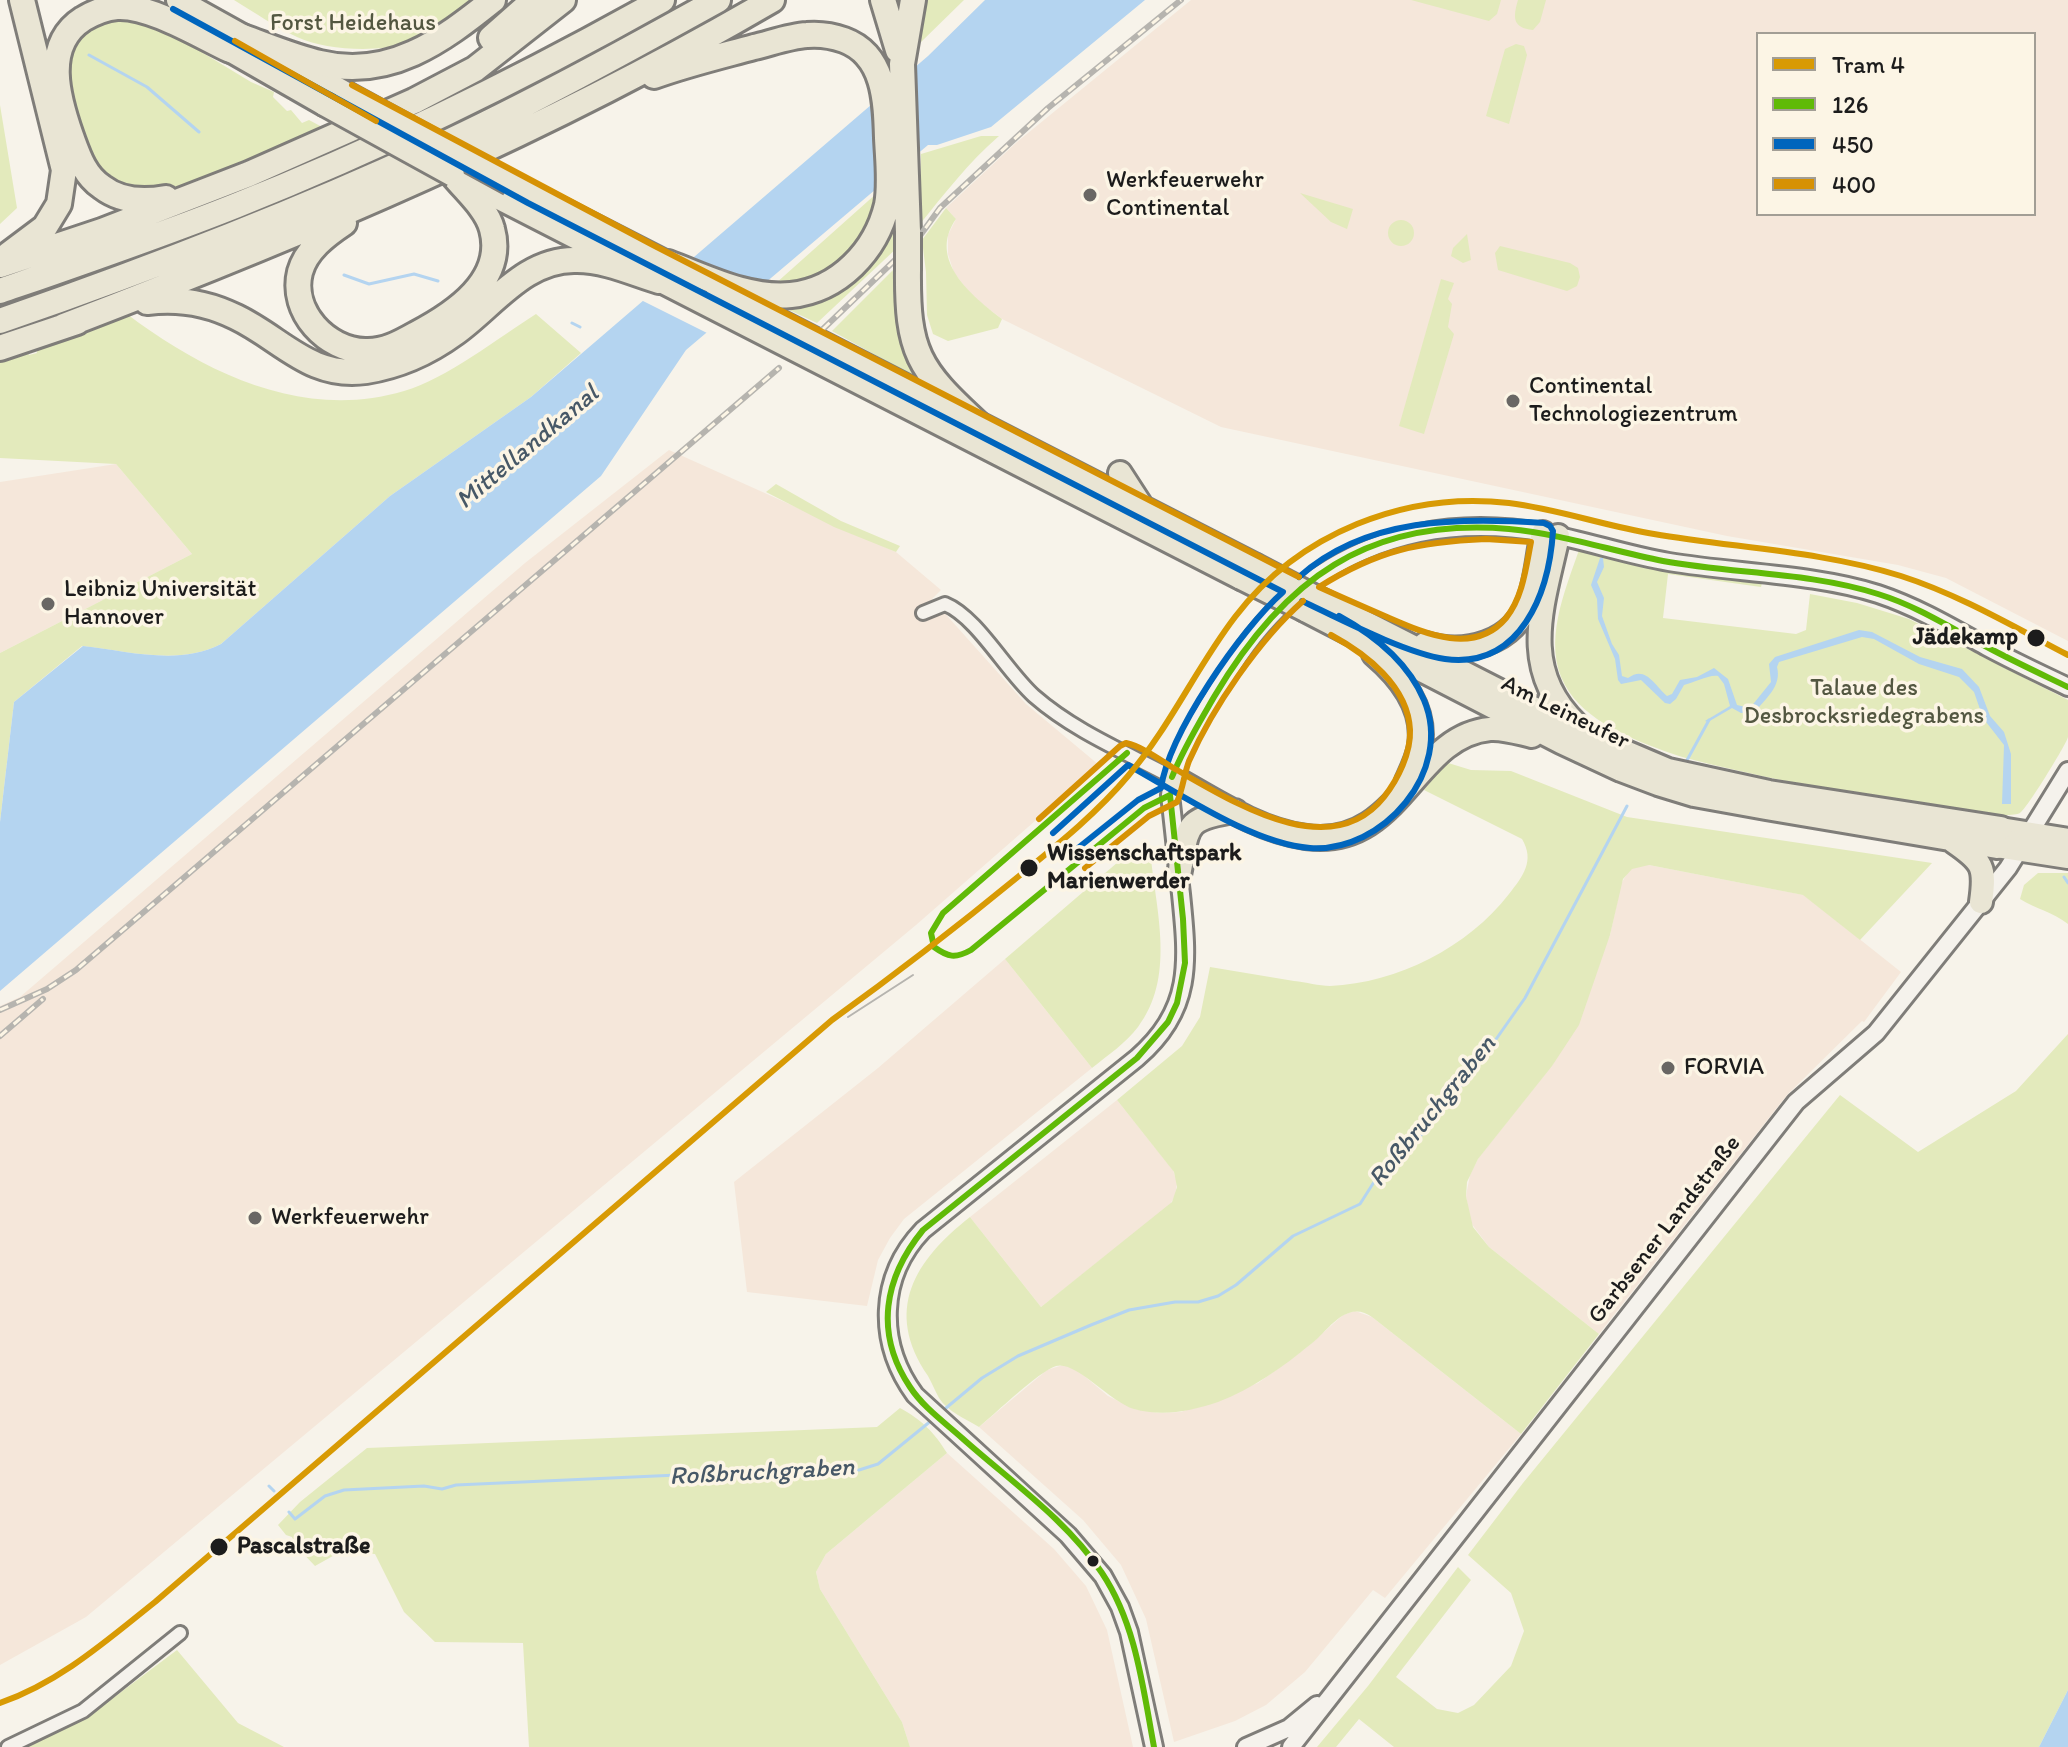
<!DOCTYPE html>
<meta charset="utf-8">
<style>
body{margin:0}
#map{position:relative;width:2068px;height:1747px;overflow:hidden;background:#f7f3ea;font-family:Itim,sans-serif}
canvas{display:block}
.legend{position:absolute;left:1756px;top:32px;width:280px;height:184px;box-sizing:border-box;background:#fcf5e5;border:2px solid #a29e95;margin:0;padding:10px 14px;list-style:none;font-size:24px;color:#1c1c1c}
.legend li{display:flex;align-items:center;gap:16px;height:40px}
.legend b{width:40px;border:2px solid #a29e95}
</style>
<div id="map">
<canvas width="2068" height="1747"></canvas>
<ul class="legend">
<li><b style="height:10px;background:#d89a04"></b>Tram 4</li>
<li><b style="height:10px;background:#60ba07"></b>126</li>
<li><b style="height:10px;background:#0065bd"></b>450</li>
<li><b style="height:10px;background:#d69104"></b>400</li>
</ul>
</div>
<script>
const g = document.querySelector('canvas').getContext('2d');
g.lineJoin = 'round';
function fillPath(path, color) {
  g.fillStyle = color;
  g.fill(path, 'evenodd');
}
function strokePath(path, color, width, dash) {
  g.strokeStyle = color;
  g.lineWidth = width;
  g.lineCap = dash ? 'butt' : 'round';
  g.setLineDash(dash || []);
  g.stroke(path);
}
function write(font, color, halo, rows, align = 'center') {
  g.font = font + ' Itim,sans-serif';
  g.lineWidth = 7;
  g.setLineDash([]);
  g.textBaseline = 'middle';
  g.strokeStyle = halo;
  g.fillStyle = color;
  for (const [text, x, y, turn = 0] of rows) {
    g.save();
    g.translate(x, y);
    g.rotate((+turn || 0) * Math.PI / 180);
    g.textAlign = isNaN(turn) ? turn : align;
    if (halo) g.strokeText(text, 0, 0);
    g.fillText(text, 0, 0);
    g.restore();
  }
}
const built = new Path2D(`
 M1191,0H2068V641L1946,578L1898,565L1727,536L1221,427L1002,319L973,297L954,273L948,254V235L956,219L946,208L1017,142ZM1758,34H2034V214H1758Z
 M669,450L896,552L941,590L932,599L1026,704L1099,765L916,925L86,1617L0,1665V1006L20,997L525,563Z
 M116,464L192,554L0,653V482Z
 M1639,865H1649L1804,895L1901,972L1864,1022L1862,1021L1787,1095L1599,1334L1489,1247L1471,1223L1466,1196L1470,1175L1479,1157L1552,1065L1610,935L1621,884L1629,870Z
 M1005,959L1092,1068L904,1219L890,1238L878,1260L867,1306L747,1292L734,1182L878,1068Z
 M1117,1100L1173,1170L1177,1183L1175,1196L1169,1206L1041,1307L970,1217Z
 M1355,1311L1372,1317L1521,1434L1385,1598L1373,1590L1305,1672L1266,1705L1235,1721L1174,1742L1146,1619L1121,1565L1083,1520L979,1427L1047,1370L1063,1365L1076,1369L1108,1396L1135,1409L1158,1413L1181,1412L1258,1383L1306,1348L1343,1315Z
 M947,1453L1054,1549L1086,1586L1107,1630L1133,1747H910L902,1722L820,1589L816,1572L826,1554Z`);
const green = new Path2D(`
 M234,0H473C452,15 430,34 406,43C377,53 325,50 297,37C275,27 254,12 234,0Z
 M926,0H964L919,44L917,17Z
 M1411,0H1501L1497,14L1489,21Z
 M1518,0H1546L1540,22L1533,30C1512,28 1513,17 1518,0Z
 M111,17L152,22L251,82L274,92L273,97L287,111L291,110L302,123L309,120L324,128L175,193L112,187L76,133L66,57L86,28Z
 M1516,44L1524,46L1527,55L1509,124L1486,116L1505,49Z
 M0,105L17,208L0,224Z
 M981,136H999C969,162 945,193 920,224L921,154Z
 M877,193C875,223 852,261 824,275C810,282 790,283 775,284Z
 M1300,193L1353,209L1347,229L1331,222Z
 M946,208L956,219C927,260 972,296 1002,319L998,328L948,341L933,334L927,315L926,272L922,240Z
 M1388 233a13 13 0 1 1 26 0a13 13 0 1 1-26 0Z
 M888,227L898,228L899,246L817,323L770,301L796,299Z
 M1467,234L1471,260L1463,263L1451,256L1453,248Z
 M1500,246L1570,263L1578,268L1580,277L1577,286L1567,291L1498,270L1495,253Z
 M899,264L933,387L832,331Z
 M1441,279L1454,283L1448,299L1452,304L1448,327L1454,334L1424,434L1399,426Z
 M127,314C205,373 304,421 404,391C446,379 498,338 536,314L581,353L531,397L390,496L221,644C179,666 128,651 82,646L14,702L0,822V653L192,554L116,464L0,458V357L27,349L29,355L37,353L36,346Z
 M776,484L841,521L900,546L896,552L834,527L766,492Z
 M1579,550L1665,569L1762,583L1761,587L1668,574L1663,618L1796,634L1806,630L1810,594L1857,603L1909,619L2068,700C2068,712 2068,726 2068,737C2066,745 2026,810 2020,813C1995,827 1710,768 1670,753C1634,740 1584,721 1565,685C1542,643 1565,591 1579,550Z
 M1445,762L1471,770L1511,771L1627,817L1932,863L1860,940L1803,895L1649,865L1632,869L1623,879L1610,935L1579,1025L1552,1066L1478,1159L1467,1182L1466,1196L1473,1227L1489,1247L1599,1334L1521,1434L1372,1317C1365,1312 1357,1310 1349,1313C1335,1317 1323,1335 1311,1344C1283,1367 1252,1389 1218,1402C1191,1411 1162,1417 1134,1409C1109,1401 1075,1360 1056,1366C1038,1372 996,1413 979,1427C966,1419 948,1412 939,1398C935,1391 932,1383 928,1376C883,1310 915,1260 970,1217L1041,1307L1172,1202L1177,1187L1174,1172L1117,1100L1182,1046L1200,1017L1210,967C1238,972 1266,976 1294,981C1306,982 1319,986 1330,986C1398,983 1468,947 1509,894C1523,876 1535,861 1522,839L1424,790Z
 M1151,859C1157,914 1175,978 1138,1027C1126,1043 1108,1055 1092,1068L1005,959L1118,862Z
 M2038,873H2068V924C2053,912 2036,909 2020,899L2024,885Z
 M2068,1034V1690L2039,1747H1394L1359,1719L1336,1747H1317L1368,1686L1458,1567L1471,1580L1396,1677L1437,1709L1458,1713L1474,1705L1511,1666L1524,1631L1511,1593L1468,1555L1523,1483L1840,1095L1918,1152L2016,1091Z
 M900,1408C922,1420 934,1432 947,1453L826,1554L816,1572L820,1589L902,1722L910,1747H529L523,1643L435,1642L404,1612L375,1554L340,1552L315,1566L294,1544L292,1537L286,1535L278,1525L300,1502L367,1448L877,1427Z
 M177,1650L238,1723L284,1747H25L85,1719Z`);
const water = new Path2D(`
 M985,0H1145L991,127L937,145H928L686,350L601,476L0,991V822L14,702L83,646C128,651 179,666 221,644L390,496L531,397L928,56Z
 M1600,558H1603L1604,567L1597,582L1604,598L1602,616L1612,644L1619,655L1622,676L1628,678C1645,665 1654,684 1667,696L1672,694L1680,680L1697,677L1714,668L1728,679L1737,705L1750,708L1771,682L1769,664L1775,657L1859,630L1872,632L1920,657L1962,669L1979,687L1990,716L2004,732L2011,754V804H2002L2004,745L1983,718L1974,692L1959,677L1919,664L1874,639L1862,637L1779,662L1777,667C1782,686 1766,698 1755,712L1741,713L1732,708L1708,722L1705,721L1730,706L1724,684L1718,676C1710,674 1693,683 1684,685L1676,699L1670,704L1665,703L1641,680L1621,684L1618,680L1615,659L1598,619L1597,599L1591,585Z
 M2068,1690V1747H2039Z`);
const pier = new Path2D(`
 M689,255L737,279L770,285L711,335L639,299Z`);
const stream = new Path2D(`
 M89,55L147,87L199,132
 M344,275L369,284L414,274L438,281
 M572,323L580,327
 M1686,762L1709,720
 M2064,877L2068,883
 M940,1413L982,1378L1018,1356L1091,1325L1129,1310L1175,1302H1198L1218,1296L1236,1285L1293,1236L1360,1204L1374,1182L1405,1155L1480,1062L1525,998L1627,806
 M269,1486L274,1491
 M289,1512L295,1519L325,1496L344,1490L424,1486L442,1489L456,1485L766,1471L859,1470L878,1464L932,1420`);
const minor = new Path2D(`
 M923,613L945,604C977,617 1006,671 1034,696C1074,731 1125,752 1172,777
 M8,1747L83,1711L180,1633`);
const tertiary = new Path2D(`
 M1154,1747L1129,1632L1120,1607L1103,1576L1068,1535L915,1395C877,1343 878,1277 923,1230L1137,1058C1193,1010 1188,962 1181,894C1177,861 1174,828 1170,795C1174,752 1204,714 1226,676C1295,559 1412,509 1545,533C1587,541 1627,555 1669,562C1735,573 1816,574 1878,594C1917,607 1951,627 1987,647C2013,661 2041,674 2068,687
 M1246,1747L1289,1728L1317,1705
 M1291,1747L1796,1102L1876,1033L2008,868L2068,771`);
const primary = new Path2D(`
 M2001,828L2068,839
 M1997,847L2068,858`);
const trunk = new Path2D(`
 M178,0L347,94
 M214,41L324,104
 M458,177L1241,578
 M510,183L684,272
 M718,290L1254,565
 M1120,473L1142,507
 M1558,536C1543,605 1518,668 1576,724
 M1319,599L1588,736L1668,770L1769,792L2001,828
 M1305,610L1561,742L1621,770L1658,784L1694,795L1766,808L1997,847
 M1425,644C1465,656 1514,644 1529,600C1537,579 1538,554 1543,533
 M1374,654C1401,677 1426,708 1420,746C1418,758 1412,770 1407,781
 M1172,777C1213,800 1259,831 1306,837C1401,850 1413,736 1490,729C1504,728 1519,733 1532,736
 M1954,842C1983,862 1986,867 1981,902
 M1179,875C1189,826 1182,819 1235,811`);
const motorway = new Path2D(`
 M883,0L898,50
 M243,37C268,46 294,57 320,63C389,80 442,41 493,0
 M491,38L534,0
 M654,76C687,64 721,56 754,47C771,43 790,36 807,35C819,34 833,36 844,40C885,55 886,102 887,138C888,160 891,184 887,205C876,251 839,290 791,295C748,299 708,278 668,263
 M166,198C144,202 120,201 102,187C84,175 78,155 71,136C58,99 42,45 83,19C93,13 105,8 117,7C150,5 200,36 230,50
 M344,223C326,235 306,250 300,272C290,312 327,350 365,351C384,352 400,343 416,334C454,314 506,280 492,229C487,209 466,191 453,175
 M908,232L902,64L913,0
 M9,254L45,227L59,204L64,170L22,0
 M0,265L102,231L249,174L414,101L475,69L563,0
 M908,269C907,352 918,369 978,424
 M0,291C78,264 157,237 235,206C381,148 525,77 662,0
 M147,302C178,298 208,303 236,317C282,339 310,379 366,371C398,366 429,352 455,333C493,306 525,258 577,260C605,260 633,273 659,281
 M0,321C147,270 292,214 433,149C530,104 624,52 718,0
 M64,326C307,233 546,132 772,0
 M0,348L77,322`);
const tram = new Path2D(`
 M848,1017L913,975`);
const rail = new Path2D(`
 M823,329L919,237L940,208L1048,108L1181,0
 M0,1010L47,989L76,970L779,368
 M0,1036L43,999`);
const trunkBridge = new Path2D(`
 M347,94L510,183
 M324,104L453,175
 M1254,565L1319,599
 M1241,578L1305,610`);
const motorwayBridge = new Path2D(`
 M908,232V269`);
const bus1 = new Path2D(`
 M1127,753L943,913L931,933L934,947C948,957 955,959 971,950L1144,808L1170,795
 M1172,777C1183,749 1199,723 1214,697C1283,580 1368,517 1509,529C1562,534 1612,551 1663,561C1734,574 1809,572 1878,594C1917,606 1951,628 1987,647C2013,661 2041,674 2068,687
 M1154,1747C1143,1688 1136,1624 1102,1573C1066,1519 1010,1481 962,1438C944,1422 923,1407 910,1387C874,1333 884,1278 923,1230L1137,1058L1168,1022L1177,1003L1185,963L1183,919L1170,795`);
const bus2 = new Path2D(`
 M173,9L528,203L1283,592C1241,629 1169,733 1161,788L1138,800L1073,852
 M1299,577C1366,517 1460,517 1544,523L1550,526L1553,531C1549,593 1521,669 1445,659C1405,653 1340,619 1302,601
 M1053,833L1128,765C1179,793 1253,844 1310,848C1383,853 1454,771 1424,700C1408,662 1374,635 1339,616`);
const bus3 = new Path2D(`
 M235,41L376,121
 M352,85L653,245L1299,577
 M1486,539L1531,542C1526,567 1523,597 1506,618C1474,656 1424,633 1387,617C1364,607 1341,597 1319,587C1378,550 1418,542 1486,539Z
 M1039,819L1120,746L1126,743C1143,747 1160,760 1175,769C1232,801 1330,865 1384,797C1398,779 1411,753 1410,730C1408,686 1366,654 1331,635
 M1085,868L1149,816L1177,802C1183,789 1184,774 1189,761C1213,707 1259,640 1303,601`);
const tram1 = new Path2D(`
 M0,1703C60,1682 106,1641 155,1602L832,1020C896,974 958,926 1019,876C1057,845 1096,814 1128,776C1170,727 1196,668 1235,617C1299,533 1405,491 1509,503C1558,509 1605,526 1654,534C1736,548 1821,551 1901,576C1960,595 2014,627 2068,655`);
const markers = [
 [1090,195,8,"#696764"],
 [1513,401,8,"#696764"],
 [48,604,8,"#696764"],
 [2036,638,10,"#1c1c1c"],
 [1029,868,10,"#1c1c1c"],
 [1668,1068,8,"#696764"],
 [255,1218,8,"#696764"],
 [219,1547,10,"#1c1c1c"],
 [1093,1561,7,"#1c1c1c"]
];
const parkNames = [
 ["Forst Heidehaus",353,24],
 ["Talaue des",1864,689],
 ["Desbrocksriedegrabens",1864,717]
];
const poiNames = [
 ["Werkfeuerwehr",1106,181],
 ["Continental",1106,209],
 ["Continental",1529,387],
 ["Technologiezentrum",1529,415],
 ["Leibniz Universität",64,590],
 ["Hannover",64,618],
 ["FORVIA",1684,1068],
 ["Werkfeuerwehr",271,1218]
];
const stopNames = [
 ["Jädekamp",2018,638,"right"],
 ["Wissenschaftspark",1047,854],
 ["Marienwerder",1047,882],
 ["Pascalstraße",237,1547]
];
const streetNames = [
 ["Am Leineufer",1565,713,26],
 ["Garbsener Landstraße",1665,1230,-52]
];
const waterNames = [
 ["Mittellandkanal",528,448,-40],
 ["Roßbruchgraben",1433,1112,-51],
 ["Roßbruchgraben",762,1473,-3]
];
fillPath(built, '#f5e7da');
fillPath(green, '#e3eabc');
fillPath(water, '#b4d4f0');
fillPath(pier, '#f7f3ea');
strokePath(stream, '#b4d4f0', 3);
strokePath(minor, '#7f7d79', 18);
strokePath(tertiary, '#7f7d79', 22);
strokePath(primary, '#7f7d79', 26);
strokePath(trunk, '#7f7d79', 28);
strokePath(motorway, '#7f7d79', 30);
strokePath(minor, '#f5f2ec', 12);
strokePath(tertiary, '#f5f2ec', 16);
strokePath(primary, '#e9e5d4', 20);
strokePath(trunk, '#e9e5d4', 22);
strokePath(motorway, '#e9e5d4', 24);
strokePath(tram, '#b6b4af', 2);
strokePath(rail, '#b6b4af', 6);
strokePath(rail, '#fcf5e5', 3, [9]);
strokePath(trunkBridge, '#7f7d79', 28, []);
strokePath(motorwayBridge, '#7f7d79', 30, []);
strokePath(trunkBridge, '#e9e5d4', 22);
strokePath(motorwayBridge, '#e9e5d4', 24);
strokePath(bus1, '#60ba07', 6);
strokePath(bus2, '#0065bd', 6);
strokePath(bus3, '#d69104', 6);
strokePath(tram1, '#d89a04', 6);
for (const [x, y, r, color] of markers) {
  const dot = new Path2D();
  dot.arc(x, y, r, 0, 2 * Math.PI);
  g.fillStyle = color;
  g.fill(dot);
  strokePath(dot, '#fcf5e5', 3);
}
write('24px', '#535741', '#fcf5e5', parkNames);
write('24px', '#1c1c1c', '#fcf5e5', poiNames, 'left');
write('bold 24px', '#1c1c1c', '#fcf5e5', stopNames, 'left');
write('24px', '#1c1c1c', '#fcf5e5', streetNames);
write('italic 26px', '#475867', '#fcf5e5', waterNames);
</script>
